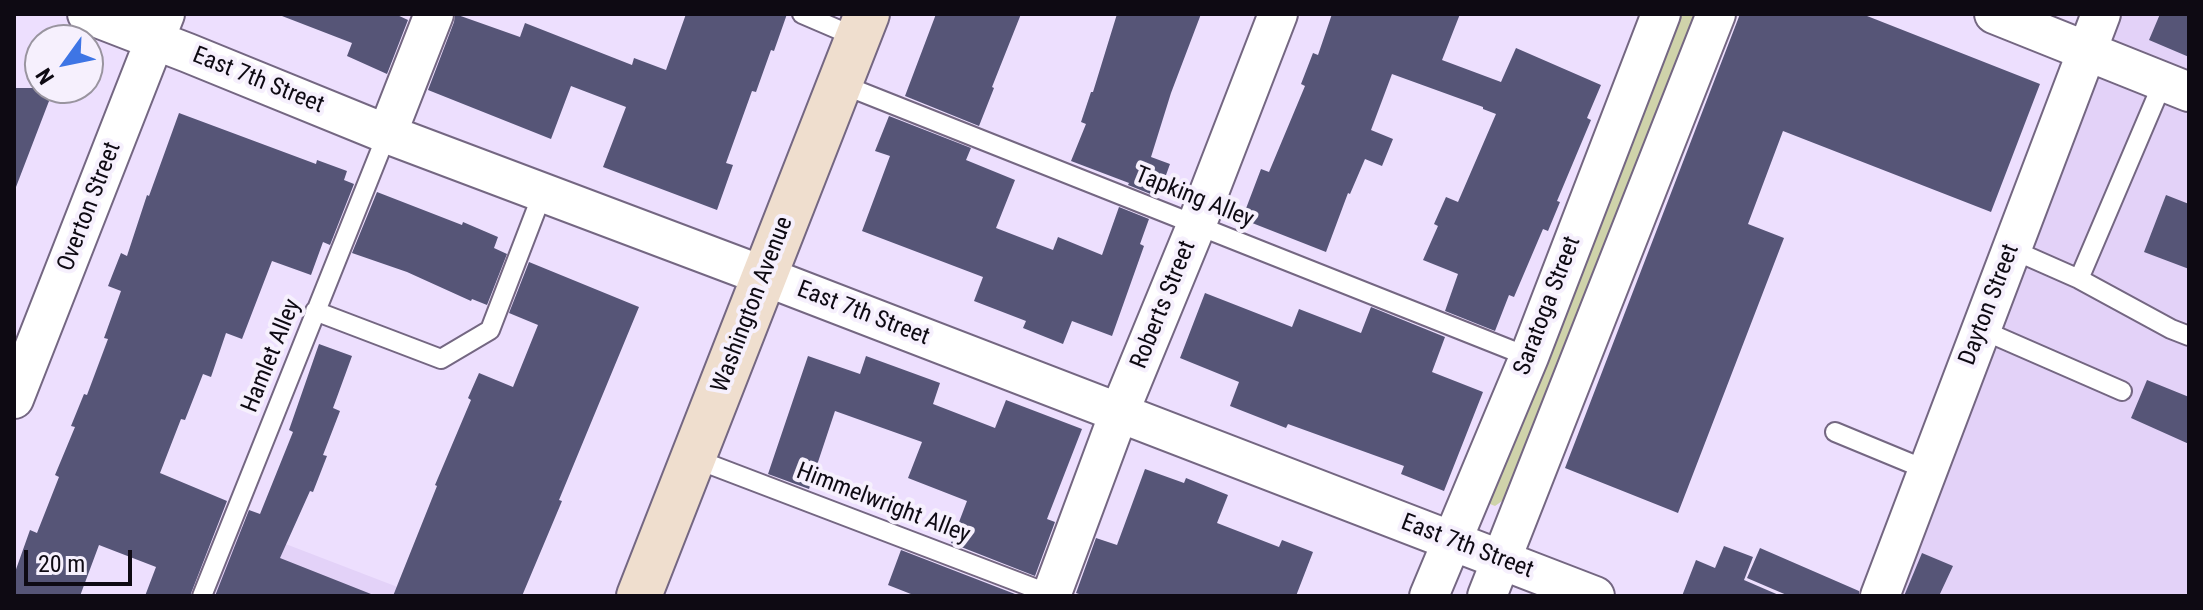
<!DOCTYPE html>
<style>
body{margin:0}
#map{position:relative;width:2203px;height:610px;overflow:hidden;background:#eddffe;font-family:"Roboto Condensed",sans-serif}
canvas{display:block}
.frame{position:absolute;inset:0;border:16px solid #0e0a13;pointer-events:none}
.north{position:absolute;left:24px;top:24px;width:80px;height:80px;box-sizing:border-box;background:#f6f0fd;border:2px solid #99949f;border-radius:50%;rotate:237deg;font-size:22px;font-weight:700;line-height:32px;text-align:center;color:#0e0a13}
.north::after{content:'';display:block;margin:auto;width:28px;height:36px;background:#3e75e5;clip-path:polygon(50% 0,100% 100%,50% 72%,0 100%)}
.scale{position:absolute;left:24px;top:550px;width:108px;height:36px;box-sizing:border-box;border:4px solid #0e0a13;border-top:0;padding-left:10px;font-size:24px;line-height:28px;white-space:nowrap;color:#0e0a13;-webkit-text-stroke:6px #f6f0fd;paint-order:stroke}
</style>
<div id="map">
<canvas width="2203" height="610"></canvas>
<div class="frame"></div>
<div class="north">N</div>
<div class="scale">20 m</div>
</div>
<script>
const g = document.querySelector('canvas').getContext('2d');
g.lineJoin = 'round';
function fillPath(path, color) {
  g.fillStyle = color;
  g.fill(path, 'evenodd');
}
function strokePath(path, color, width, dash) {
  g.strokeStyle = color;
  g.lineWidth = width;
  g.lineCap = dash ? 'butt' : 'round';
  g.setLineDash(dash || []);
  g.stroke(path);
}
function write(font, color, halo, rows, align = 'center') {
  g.font = font + ' "Roboto Condensed",sans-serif';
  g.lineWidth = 8;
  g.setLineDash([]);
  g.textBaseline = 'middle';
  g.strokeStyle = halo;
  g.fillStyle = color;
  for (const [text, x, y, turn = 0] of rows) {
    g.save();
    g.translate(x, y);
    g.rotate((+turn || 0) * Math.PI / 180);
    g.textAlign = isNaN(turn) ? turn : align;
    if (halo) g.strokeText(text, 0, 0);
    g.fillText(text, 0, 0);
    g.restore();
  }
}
const built = new Path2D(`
 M2101,14H2189V596H1880Z
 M231,523L421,596H202Z`);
const green = new Path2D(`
 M1675,14H1702L1505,499L1495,506L1490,504L1488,502Z`);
const building = new Path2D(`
 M283,14H395L408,20L387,74L347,56L352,43L282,16Z
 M455,14L520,37L525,23L632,65L634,58L666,70L686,14H787L774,51L771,50L756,92L752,91L726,163L733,165L717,210L603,167L626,107L571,86L551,139L428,90L454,22Z
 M936,14H1021L992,87L994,88L979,126L905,96Z
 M1117,14H1201L1171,93L1151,157L1170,164L1158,197L1128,185L1129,183L1071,161L1086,124L1081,122L1091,92H1093Z
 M1332,14H1460L1442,60L1501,82L1516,48L1601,85L1587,118L1591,120L1557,201L1560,202L1548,231L1543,229L1514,297L1509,295L1495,331L1445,311L1458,274L1423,260L1438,226L1434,224L1446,197L1458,202L1496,114L1483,109V107L1392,74L1371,130L1393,139L1382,166L1365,159L1350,194L1348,193L1326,252L1242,219L1261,169L1269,172L1305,86L1301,84L1313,53L1318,55Z
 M1740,14H1862L2040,84L1991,212L1783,131L1748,224L1784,238L1678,513L1565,468Z
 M2160,14H2189V57L2149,40Z
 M14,88H54L16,187L14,186Z
 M179,113L316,164L317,160L347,171L344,180L354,184L330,245L323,242L311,275L272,261L242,339L226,333L211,377L203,374L185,420L181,419L160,473L227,501L190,596H145L156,567L99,545L80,596H14V575L30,530L37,533L59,477L55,475L75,427L71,426L84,394L87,395L108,339L104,338L121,291L108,286L121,253L127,256L147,195L149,196Z
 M889,116L971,148L966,160L1015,180L996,228L1053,250L1058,237L1102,255L1119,207L1149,219L1140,244L1144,246L1112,336L1072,321L1063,344L1023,328L1026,321L974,301L983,277L862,231L890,156L875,151Z
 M377,192L462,225L463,222L498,237L494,248L507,254L487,305L472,299L471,301L407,272L352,253Z
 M2166,195L2189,204V269L2144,252Z
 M529,262L639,307L559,500L562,501L522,596H393L437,486L435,485L471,400L468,398L479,373L513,387L538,325L509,313Z
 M1205,293L1292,327L1299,309L1361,333L1371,307L1445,337L1432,372L1483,392L1444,491L1401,474L1404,466L1288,424L1286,428L1230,406L1239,382L1180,358Z
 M319,344L352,356L333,408L340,411L323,455L327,456L313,492L310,491L280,558L371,594V596H215L249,510L260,514L293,432L289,430Z
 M808,356L860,374L866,356L940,383L933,404L995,428L1006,400L1082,429L1047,519L1055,522L1035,576L951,543L967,501L908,478L922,442L835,411L809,489L768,474Z
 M2147,380L2189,397V444L2131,418Z
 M1145,469L1184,483L1186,478L1228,495L1217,523L1279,547L1282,540L1313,552L1296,596H1085L1076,593L1096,538L1117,545Z
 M1724,546L1753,557L1744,580L1781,596H1682L1696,560L1715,568Z
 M1760,548L1859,591V596H1789L1747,578Z
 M901,550L1015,594L1014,596H916L888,585Z
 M1922,553L1953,566L1939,596H1904Z`);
const lane = new Path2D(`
 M802,14L858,38
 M841,84L1529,357
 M2011,249L2079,279L2171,329L2189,336
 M2079,279L2163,82
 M315,311L441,359L490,330L543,192
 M1980,329L2122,391
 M1835,432L1927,470
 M693,458L1055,596
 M202,596L387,134`);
const street = new Path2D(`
 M87,14L188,53L387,134L764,276L1595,596
 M1994,14L2189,92
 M387,134L434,14
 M14,399L165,14
 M1051,596L1119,413L1196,226L1278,14
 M1429,596L1529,357L1661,14
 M1487,596L1716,14
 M1880,596L2101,14`);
const secondary = new Path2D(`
 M639,596L867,14`);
const streetNames = [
 ["East 7th Street",258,81,22],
 ["Tapking Alley",1194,198,22],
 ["Overton Street",90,207,-69],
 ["Washington Avenue",753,305,-69],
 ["Roberts Street",1164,305,-68],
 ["Dayton Street",1990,305,-69],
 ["Saratoga Street",1548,306,-69],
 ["East 7th Street",863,314,21],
 ["Hamlet Alley",272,356,-68],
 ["Himmelwright Alley",883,504,21],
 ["East 7th Street",1467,547,21]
];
fillPath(built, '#e3d2f8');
fillPath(green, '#cfd3aa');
fillPath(building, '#565577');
strokePath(lane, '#746782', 22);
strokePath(street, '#746782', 42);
strokePath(secondary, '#746782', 48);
strokePath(lane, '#fff', 18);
strokePath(street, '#fff', 38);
strokePath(secondary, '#efdece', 44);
write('24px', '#0e0a13', '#f6f0fd', streetNames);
</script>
